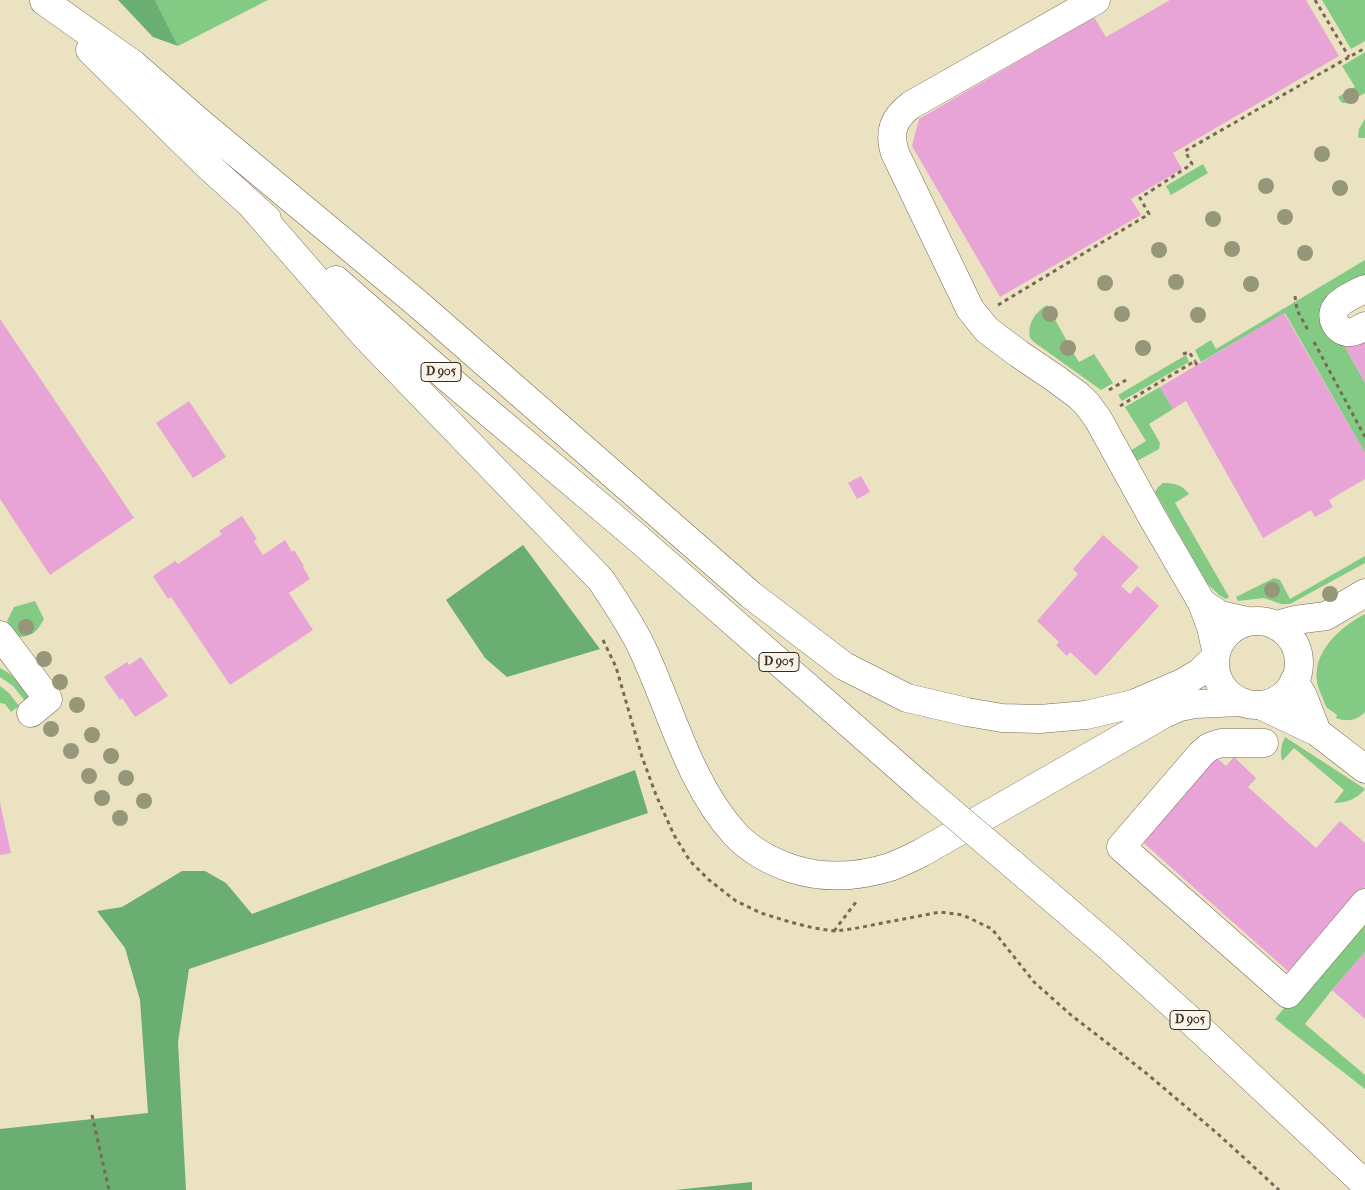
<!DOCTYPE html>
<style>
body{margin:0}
canvas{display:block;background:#eae2c1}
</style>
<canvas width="1365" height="1190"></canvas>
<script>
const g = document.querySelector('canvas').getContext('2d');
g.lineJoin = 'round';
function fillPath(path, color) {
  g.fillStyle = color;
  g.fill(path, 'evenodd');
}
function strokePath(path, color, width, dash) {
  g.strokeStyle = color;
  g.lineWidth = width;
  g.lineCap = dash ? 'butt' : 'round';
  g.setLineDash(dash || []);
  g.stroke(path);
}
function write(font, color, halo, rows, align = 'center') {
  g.font = font + ' "IM FELL French Canon",serif';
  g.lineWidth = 5;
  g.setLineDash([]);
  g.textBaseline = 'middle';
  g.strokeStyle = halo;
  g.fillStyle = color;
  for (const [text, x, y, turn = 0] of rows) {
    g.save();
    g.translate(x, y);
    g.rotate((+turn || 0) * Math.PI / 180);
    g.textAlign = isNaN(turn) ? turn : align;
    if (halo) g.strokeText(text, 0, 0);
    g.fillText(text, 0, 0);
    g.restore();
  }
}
const green = new Path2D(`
 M155,0H268L178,46Z
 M1322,0H1365V41L1351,49Z
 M1365,52V93L1347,103H1342L1338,97L1355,87L1342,66Z
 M1365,119V138H1360L1358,137L1359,129Z
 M1203,164L1208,173L1171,195L1166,186Z
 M1365,260V280L1329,301L1344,345L1365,383V453L1285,313L1201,362L1195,350L1211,340L1216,349Z
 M1047,305L1050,310L1054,312L1053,316L1068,343L1072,345L1071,349L1079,362L1094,354L1113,383L1101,390L1034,342L1030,338C1027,323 1036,312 1047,305Z
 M1186,355L1189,362L1122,401L1118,395Z
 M1160,387L1173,409L1149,424L1160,443L1159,449L1137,461L1130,451L1146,441L1125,407Z
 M1163,483C1175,483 1182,485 1189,494L1175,503L1229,597L1226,599L1219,595L1207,583L1155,492L1158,487Z
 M1365,556V563L1290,604H1281L1264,598L1238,601L1236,597L1274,578L1280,580L1290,599Z
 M35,601L44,619C37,631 34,636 19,637L7,621L14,607Z
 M1365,614V712C1356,721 1347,722 1336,718L1337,715C1334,712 1330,710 1327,708C1324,704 1323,698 1321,694C1305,658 1337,629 1365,614Z
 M0,668C13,674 20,683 29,694L28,698L25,701L13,686L0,677Z
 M0,686L9,693L19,706L11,712L5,704L0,703Z
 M1285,737L1365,789C1357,799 1346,803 1334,803L1344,790L1294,748L1282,761C1280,752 1281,745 1285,737Z
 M1365,911V952L1332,990L1305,1024L1365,1075V1089L1275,1019Z`);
const forest = new Path2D(`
 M118,0H155L178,46L153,37Z
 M523,545L600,649L507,677L485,658L446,600Z
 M635,770L648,813L189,969L178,1042L186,1190H0V1129L148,1113L140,1000L125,948L97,911L122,907L182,871H205L226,883L252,914Z
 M752,1182V1190H675Z`);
const building = new Path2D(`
 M1170,0H1306L1339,56L1173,153L1182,169L1131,199L1141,215L1000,297L912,146L919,119L1094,17L1106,37Z
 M1284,313L1365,453V479L1329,500L1333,507L1315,517L1311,510L1263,538L1186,401L1173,409L1160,387Z
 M0,319L134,518L50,575L0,499Z
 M1365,333V383L1344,345Z
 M189,401L226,457L193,478L156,423Z
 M861,476L870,492L857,499L848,483Z
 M242,516L257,539L254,541L263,555L285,540L292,552L294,550L304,566L303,567L310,579L289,593L313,630L230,685L171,597L168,599L153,576L175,561L178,564L222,534L219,531Z
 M1103,535L1139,567L1121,586L1130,594L1137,586L1159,606L1096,676L1070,652L1067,656L1056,645L1059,642L1037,621L1078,574L1073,569Z
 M141,657L168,696L135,717L122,698L120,700L104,677L127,662L129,665Z
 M1212,754L1226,766L1234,757L1256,778L1248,787L1316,848L1340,821L1365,843V887L1289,972L1137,837Z
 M0,803L11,853L0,855Z
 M1365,952V1019L1332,990Z`);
const path = new Path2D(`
 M1315,0L1349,57
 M1295,296L1297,310L1309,332
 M998,305L1149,214L1140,198L1192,164L1185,151L1365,48
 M1314,342L1365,437
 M1183,354L1189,352L1195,361
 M1109,390L1126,380
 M1120,406L1195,361L1197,365
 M603,640L616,667L642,757L656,795L674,835L690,861L709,880L736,901L761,913L790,922L814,928L834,931L852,929L940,912L963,915L992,929L1034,982L1071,1015L1146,1073L1218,1134L1279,1190
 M834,931L856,902
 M92,1115L109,1190`);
const minor = new Path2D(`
 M1096,0L911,105C894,118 888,131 895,153L970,309L987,330L1019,354L1056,379L1079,396L1087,404L1098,419L1151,515L1202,603L1211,627L1216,650
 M1365,289C1357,293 1343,299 1338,305C1327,315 1337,334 1351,332C1356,332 1361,328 1365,326
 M1202,603L1220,615L1247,621
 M0,635L48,699L31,713
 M1294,681L1303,696L1317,732
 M1260,705L1317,732L1365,769
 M1264,743H1221L1209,747L1201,754L1121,847L1288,994L1365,903`);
const major = new Path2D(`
 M44,1L133,64L198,121L418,304L751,595L844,666L907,698L967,712L1002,718L1040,719L1086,715L1133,704L1184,682L1199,673L1215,658
 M90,50L205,163L267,219
 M253,207L367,338L601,580C615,602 631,624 642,648C671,709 689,784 735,834C751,851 772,862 793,869C825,879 858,877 890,867C901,863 911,858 921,853L1164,714L1180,707L1195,704L1242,702
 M336,280L450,380L633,534L925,790
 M1215 663a42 42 0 1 1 84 0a42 42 0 1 1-84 0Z
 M1277,625L1295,620L1326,616L1365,593
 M1010,862L1107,945L1202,1031L1365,1184`);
const majorBridge = new Path2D(`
 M925,790L1010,862`);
const trees = [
 [1351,96],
 [1322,154],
 [1266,186],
 [1340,188],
 [1285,217],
 [1213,219],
 [1232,249],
 [1159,250],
 [1305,253],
 [1176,282],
 [1105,283],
 [1251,284],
 [1050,314],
 [1122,314],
 [1198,315],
 [1068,348],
 [1143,348],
 [1272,590],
 [1330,594],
 [26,627],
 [44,659],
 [60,682],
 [77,705],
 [51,729],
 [92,735],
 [71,751],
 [111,756],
 [89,776],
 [126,778],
 [102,798],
 [144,801],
 [120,818]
];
const shields = [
 [441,372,40],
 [779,662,40],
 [1190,1020,40]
];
const shieldNames = [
 ["D 905",441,372],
 ["D 905",779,662],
 ["D 905",1190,1020]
];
fillPath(green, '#83ca85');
fillPath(forest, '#6aae72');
fillPath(building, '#e8a4d6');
strokePath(minor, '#786a57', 29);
strokePath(major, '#786a57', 29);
strokePath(path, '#786a57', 3, [4, 4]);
strokePath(minor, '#fff', 28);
strokePath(major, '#fff', 28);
strokePath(majorBridge, '#786a57', 29, []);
strokePath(majorBridge, '#fff', 28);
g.fillStyle = '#969778';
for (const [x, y] of trees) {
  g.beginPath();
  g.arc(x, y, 8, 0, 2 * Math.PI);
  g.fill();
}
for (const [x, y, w] of shields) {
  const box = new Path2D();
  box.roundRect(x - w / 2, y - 9.5, w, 19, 4);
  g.fillStyle = '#f7f3e8';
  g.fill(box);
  strokePath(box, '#3b2a1e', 1);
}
write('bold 12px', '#3b2a1e', null, shieldNames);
</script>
